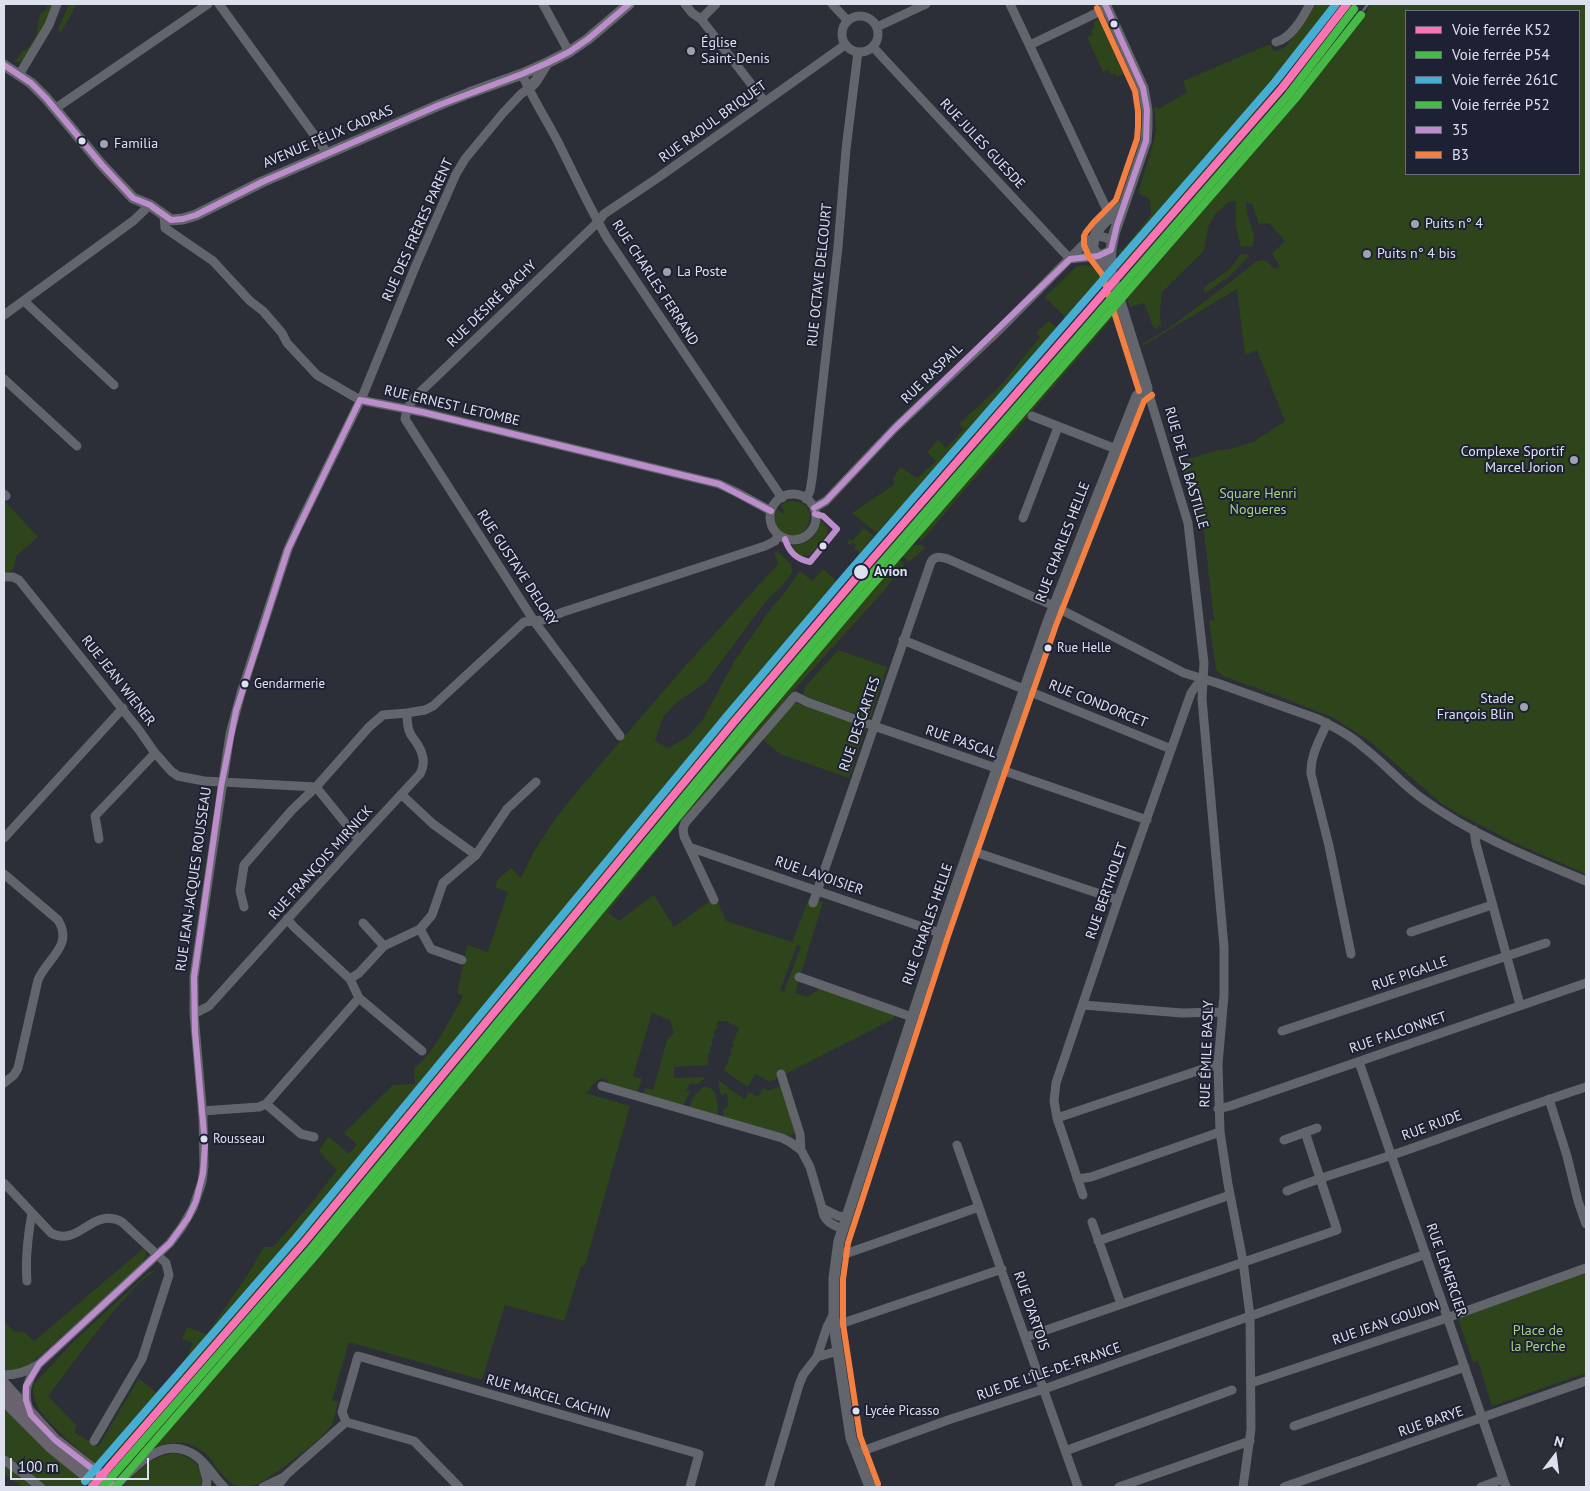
<!DOCTYPE html>
<meta charset="utf-8">
<style>
body{margin:0}
#map{position:relative;width:1590px;height:1491px;overflow:hidden;background:#2c2e38;font-family:"PT Sans",sans-serif}
canvas{display:block}
.frame{position:absolute;inset:0;border:5px solid #dde0ed;pointer-events:none}
.legend{position:absolute;left:1405px;top:10px;width:175px;height:165px;box-sizing:border-box;background:#1d2133;border:1px solid #6a6d7d;margin:0;padding:6px 9px;list-style:none;font-size:15px;color:#dde0ed}
.legend li{display:flex;align-items:center;gap:10px;height:25px}
.legend b{width:25px;border:1px solid #6a6d7d}
.north{position:absolute;left:1530px;top:1431px;width:50px;height:50px;-webkit-text-stroke:4px #1d2133;paint-order:stroke;rotate:15deg;font-size:14px;font-weight:700;line-height:20px;text-align:center;color:#dde0ed}
.north::after{content:'';display:block;margin:auto;width:18px;height:22px;background:#dde0ed;clip-path:polygon(50% 0,100% 100%,50% 72%,0 100%)}
.scale{position:absolute;left:10px;top:1458px;width:139px;height:22px;box-sizing:border-box;border:2px solid #dde0ed;border-top:0;padding-left:6px;font-size:15px;line-height:18px;white-space:nowrap;color:#dde0ed;-webkit-text-stroke:4px #1d2133;paint-order:stroke}
</style>
<div id="map">
<canvas width="1590" height="1491"></canvas>
<div class="frame"></div>
<ul class="legend">
<li><b style="height:6px;background:#f973b5"></b>Voie ferrée K52</li>
<li><b style="height:6px;background:#46ba46"></b>Voie ferrée P54</li>
<li><b style="height:6px;background:#46aed5"></b>Voie ferrée 261C</li>
<li><b style="height:6px;background:#46ba46"></b>Voie ferrée P52</li>
<li><b style="height:6px;background:#bb8dca"></b>35</li>
<li><b style="height:6px;background:#f28043"></b>B3</li>
</ul>
<div class="north">N</div>
<div class="scale">100 m</div>
</div>
<script>
const g = document.querySelector('canvas').getContext('2d');
g.lineJoin = 'round';
function fillPath(path, color) {
  g.fillStyle = color;
  g.fill(path, 'evenodd');
}
function strokePath(path, color, width, dash) {
  g.strokeStyle = color;
  g.lineWidth = width;
  g.lineCap = dash ? 'butt' : 'round';
  g.setLineDash(dash || []);
  g.stroke(path);
}
function write(font, color, halo, rows, align = 'center') {
  g.font = font + ' "PT Sans",sans-serif';
  g.lineWidth = 4;
  g.setLineDash([]);
  g.textBaseline = 'middle';
  g.strokeStyle = halo;
  g.fillStyle = color;
  for (const [text, x, y, turn = 0] of rows) {
    g.save();
    g.translate(x, y);
    g.rotate((+turn || 0) * Math.PI / 180);
    g.textAlign = isNaN(turn) ? turn : align;
    if (halo) g.strokeText(text, 0, 0);
    g.fillText(text, 0, 0);
    g.restore();
  }
}
const green = new Path2D(`
 M47,4H53L46,24L25,61L15,62L22,51L26,50L36,37L40,14L46,10Z
 M69,4H77L61,33L58,29Z
 M1316,4H1342L1242,130L1119,270V250H1123L1152,213H1151L1150,199L1138,193L1154,141L1156,130L1154,105L1159,109L1187,92L1183,81L1270,44L1274,52L1285,47L1291,40Z
 M1372,4H1586V874L1515,843L1459,814L1441,803L1368,740L1332,717L1278,696L1223,676L1216,670L1209,621L1214,620L1202,515L1196,516L1181,468L1189,465L1188,459L1218,450L1230,449L1253,442L1285,421L1257,350L1245,355L1237,289L1143,346L1142,344L1169,328L1246,270C1257,259 1264,255 1274,269L1280,267L1272,254L1285,241L1269,223L1259,224L1252,204L1246,203L1247,214L1254,234L1253,246L1241,247L1236,228V201L1229,202L1215,214L1208,227L1204,251L1162,292L1160,312L1161,326L1154,329L1144,303L1130,307L1123,289L1163,249L1190,216L1299,99ZM1406,11H1579V174H1406Z
 M1099,19L1123,74L1117,77L1115,73L1111,75L1108,70L1103,72L1087,37L1093,35L1091,30L1095,27L1093,22Z
 M1241,254L1250,255L1229,277L1205,293L1203,288L1230,269Z
 M1083,265C1095,266 1101,271 1106,283L1072,320L975,435L973,434L896,523L889,519L877,533L852,513L895,484L893,479L900,467L917,478L936,461L927,452L938,440L946,448L964,429L959,424L1000,386L1040,337L1036,333L1049,321L1056,327L1066,318L1045,297L1077,266Z
 M1112,302L1115,315L956,500L921,542L916,525L988,444L986,440Z
 M4,500L38,537L16,556L14,568L4,576Z
 M790,501C828,500 804,554 780,531C773,525 774,516 777,509L783,514L785,512L781,504Z
 M820,518L828,529L827,535L810,555C801,558 795,552 790,546C807,545 819,537 820,518Z
 M864,528L874,536L860,553L854,548L856,545L853,542L850,545L847,542L849,539L852,541Z
 M915,545H922L925,548L910,561H908L897,552L900,549Z
 M774,551L779,553L791,564L792,573L781,587L766,601L706,682L676,703L663,717L655,741L669,748L688,736L702,721L735,660L772,607L781,597L800,571L812,581L823,569L837,581L818,603L823,608L803,632L805,634L214,1345L120,1452L108,1460L101,1468C85,1455 43,1421 36,1403C33,1396 33,1390 34,1384L73,1342L149,1272L156,1270C134,1285 119,1305 102,1325C84,1348 66,1372 48,1396L77,1426L74,1432L98,1447L139,1378L157,1393C175,1378 184,1365 193,1343L182,1339L187,1327L207,1334L248,1274L264,1247H273L314,1200L337,1170L324,1157L319,1151L328,1136L349,1154L357,1145L344,1133L393,1085L415,1084L414,1068C433,1055 452,1016 463,996L457,993L467,945L488,952L508,892L495,887L498,879L511,868L521,878L534,851L555,819L574,795L686,665L778,564Z
 M894,555L905,564L882,593L794,690L675,828L608,912L619,921L654,895L674,927L716,897L726,921L792,942L809,898L823,902L795,993L808,997L820,988L895,1015L893,1019L772,1081L770,1082L755,1074L748,1087L723,1070L729,1061L728,1059L732,1052L730,1051L734,1044L732,1043L739,1028L726,1021H717V1029L714,1030V1038H712V1046H710V1054H708V1065L674,1067V1078L706,1077L698,1084H690L685,1091H691L683,1105L643,1094L645,1088L653,1090L667,1040L674,1033L670,1020L652,1013L633,1076L642,1079L637,1092L610,1085L607,1080L601,1078L590,1087V1091L585,1093L630,1106L585,1265L581,1267L564,1321L505,1305L482,1380L349,1342L332,1400L338,1402C336,1409 335,1417 332,1424C326,1437 272,1477 258,1484C252,1486 245,1488 239,1486C227,1483 218,1470 212,1461C196,1438 169,1439 147,1451C138,1456 131,1464 122,1469L128,1459L156,1429L281,1285L382,1164L660,824L815,638L818,639L868,581L870,582ZM797,945L801,946L784,992L780,990Z
 M838,650L887,667L870,719L805,696L803,694L805,687Z
 M796,703L866,727L849,778L780,754L762,739L792,704Z
 M718,1080L738,1095L745,1099L749,1092L758,1097L763,1088L768,1091L782,1085L795,1133L790,1136L723,1117V1110L728,1106L727,1093L721,1095Z
 M703,1087C719,1086 717,1103 718,1115L690,1107C691,1098 697,1093 703,1087Z
 M144,1248C147,1254 146,1258 142,1263L51,1346L29,1365L18,1371H4V1321L13,1331L24,1332L34,1341Z
 M1586,1271V1373L1492,1406L1478,1361L1473,1362L1457,1316Z
 M4,1410L7,1411L40,1444L88,1486L87,1487H44L33,1476L4,1456Z
 M175,1453C195,1459 203,1465 201,1487H127L124,1485C143,1467 149,1458 175,1453Z
 M4,1464L35,1487H23L4,1474Z`);
const street = new Path2D(`
 M219,4L328,154
 M543,4L569,52
 M685,4L692,13L701,19L765,102
 M832,4L848,21
 M1010,4L1108,212L1113,220
 M842 34a18 18 0 1 1 36 0a18 18 0 1 1-36 0Z
 M701,19L716,4
 M877,27L926,4
 M1276,42C1292,38 1303,17 1310,4
 M1030,45L1107,8
 M873,47L1070,259
 M522,74C532,98 546,119 558,142C574,174 589,207 607,238L782,498
 M19,75L49,25L57,4
 M56,108L208,4
 M164,215L165,228L213,261L250,301L263,311L282,333L287,343L317,375L360,400L422,412L719,484L736,492L771,511
 M1070,259L1098,256L1111,250
 M24,301L114,385
 M4,315L133,221L150,205
 M4,379L77,446
 M1147,388L1188,523L1204,663L1202,699L1224,947V995L1218,1064L1220,1132L1228,1184L1243,1261L1250,1316L1251,1429L1243,1487
 M1032,416L1116,449
 M4,494L6,496
 M770 517a23 23 0 1 1 46 0a23 23 0 1 1-46 0Z
 M806,499L810,491L812,479L838,247L846,149L858,52
 M814,508L826,501L895,428L995,334L1085,243C1094,236 1102,234 1112,241
 M1023,518L1058,427
 M4,577H13L19,580L139,730L155,753L171,771L178,776L204,781L316,787
 M903,640L1171,749
 M1327,723C1320,740 1310,755 1311,774L1329,846L1351,954
 M620,736L534,621L405,419L407,409L414,398L598,222L604,214L659,177L845,45
 M316,787L359,840
 M402,795L433,824L476,855
 M1474,830L1476,844L1520,1005
 M4,838L123,708
 M99,839L95,816L155,753
 M689,847L940,933
 M969,850L1118,900
 M4,874L58,920C74,946 47,958 38,980L18,1068L14,1075L4,1083
 M714,900L684,836L683,829L685,823L795,696L807,702L874,726L1147,820
 M813,903L931,562C935,555 941,557 948,559L1054,606L1184,673L1217,683L1318,719C1334,727 1350,735 1363,747C1383,762 1400,782 1420,797C1470,834 1530,858 1586,881
 M244,907L240,891L244,865L292,810L316,787L369,727L383,715L407,713L425,710L433,706L524,622L543,620L563,612L765,546L775,541L778,535
 M287,919L294,927L350,979L359,998L422,1051
 M363,923L384,946
 M420,929L432,915L443,883L476,855L507,809L536,782
 M420,929L431,949L462,960
 M1411,932L1492,905
 M799,977L912,1017
 M350,979L359,973L384,946L420,929
 M1083,1005L1182,1013L1222,1012
 M194,1014L209,1006L359,840L420,774C425,765 424,756 419,747C417,742 412,738 410,733C407,727 407,720 407,713
 M1282,1031L1546,943
 M1359,1062L1506,1487
 M781,1074L800,1134L801,1150L810,1167L822,1208C823,1221 832,1225 843,1229
 M602,1086L782,1138L790,1142L801,1150
 M1549,1099L1567,1156L1578,1201L1586,1224
 M266,1104L301,1134L314,1137
 M1218,1109L1230,1106L1586,983
 M202,1111L259,1107L266,1104L359,998
 M1057,1118L1218,1064
 M1284,1140L1317,1128
 M957,1145L1078,1487
 M1077,1179L1091,1177L1220,1132
 M4,1183L51,1233C79,1248 92,1206 122,1222L166,1263L169,1275L142,1359L94,1441
 M1287,1191C1321,1177 1357,1167 1392,1155C1457,1133 1521,1108 1586,1087
 M1083,1195L1057,1118L1054,1101L1056,1083L1118,900L1191,693L1196,686L1203,679
 M822,1208L838,1216L847,1217
 M1092,1222L1121,1304
 M1098,1241L1230,1195
 M837,1252L848,1253L979,1207
 M27,1281C25,1258 28,1235 32,1213
 M834,1325L843,1323L1002,1269
 M1026,1337L1337,1230L1305,1132
 M817,1357L838,1351
 M4,1375C17,1375 27,1372 39,1364L170,1243L182,1227L193,1208L202,1182L204,1166L203,1117L194,1014V977L230,734L241,693L288,549L299,525L363,395L416,265L456,174L465,159L503,113L521,94L528,89
 M1251,1383L1441,1320L1586,1268
 M29,1410C23,1393 27,1381 37,1367
 M346,1422L414,1441L459,1487
 M1294,1426L1465,1367
 M1065,1451L1232,1390
 M857,1453L951,1419L1044,1389L1426,1254
 M4,1460L28,1477L40,1487
 M203,1465L207,1480L206,1487
 M115,1487C135,1466 164,1433 196,1456C207,1464 214,1477 224,1487
 M263,1487L284,1477
 M277,1487L286,1475L346,1422L342,1412L358,1356L699,1454L690,1487
 M769,1487L799,1385L803,1375L817,1357L827,1327L833,1315
 M1119,1487L1250,1441
 M1284,1487L1586,1381
 M1481,1487L1503,1479`);
const secondary = new Path2D(`
 M4,65L31,83L46,98L102,165L133,198L150,205L171,220L183,219L196,215L262,182L439,105L469,93L522,74L547,63L569,52L588,39L629,4
 M528,89L536,81L547,63
 M1110,270L1093,249C1091,230 1110,217 1123,206
 M870,1487L851,1438L834,1325V1278L839,1241L940,933L1048,622L1137,396L1147,388L1110,270L1111,250L1114,234L1146,141L1147,127V110L1143,88L1105,4`);
const primary = new Path2D(`
 M4,1384L55,1440L116,1487
 M4,1400L51,1447L100,1487`);
const rail = new Path2D(`
 M1197,200L1282,111L1312,78L1368,4`);
const bus1 = new Path2D(`
 M4,65L31,83L46,98L102,165L133,198L150,205L171,220L183,219L196,215L262,182L439,105L522,74L547,63L569,52L588,39L629,4
 M360,400L422,412L719,484L771,511
 M814,508L826,501L895,428L1070,259L1098,256L1111,250L1117,225L1146,141L1147,110L1143,88L1105,4
 M785,539C789,552 796,559 810,562L837,529L823,516L815,514
 M116,1487L55,1440L31,1415L26,1400V1386L39,1364L170,1243L188,1218L196,1201L203,1173L205,1145L195,1032L194,977L221,787L236,711L288,549L360,400`);
const bus2 = new Path2D(`
 M1097,8L1135,91L1138,111V127L1137,139L1116,200L1094,222L1086,232L1084,236V245L1089,257L1102,274L1139,391
 M878,1484L860,1436L843,1324V1279L848,1243L948,936L1056,625L1144,401L1152,395`);
const rail1 = new Path2D(`
 M92,1487L302,1245L734,722L856,578L1282,88L1347,4`);
const rail2 = new Path2D(`
 M103,1487L309,1251L741,728L863,584L1289,94L1354,9`);
const rail3 = new Path2D(`
 M85,1481L295,1239L727,716L849,572L1275,82L1336,4`);
const rail4 = new Path2D(`
 M115,1487L315,1256L747,733L869,589L1295,99L1361,15`);
const markers = [
 [1114,24,4.5,"#dde0ed"],
 [691,51,5,"#9fa2ae"],
 [82,141,4.5,"#dde0ed"],
 [104,144,5,"#9fa2ae"],
 [1415,224,5,"#9fa2ae"],
 [1367,254,5,"#9fa2ae"],
 [667,272,5,"#9fa2ae"],
 [1574,460,5,"#9fa2ae"],
 [823,546,4.5,"#dde0ed"],
 [861,572,8,"#dde0ed"],
 [1048,648,4.5,"#dde0ed"],
 [245,684,4.5,"#dde0ed"],
 [1524,707,5,"#9fa2ae"],
 [204,1139,4.5,"#dde0ed"],
 [856,1411,4.5,"#dde0ed"]
];
const busNames = [
 ["Rue Helle",1057,648],
 ["Gendarmerie",254,684],
 ["Rousseau",213,1139],
 ["Lycée Picasso",865,1411]
];
const poiNames = [
 ["Église",701,43],
 ["Saint-Denis",701,59],
 ["Familia",114,144],
 ["Puits n° 4",1425,224],
 ["Puits n° 4 bis",1377,254],
 ["La Poste",677,272],
 ["Complexe Sportif",1564,452,"right"],
 ["Marcel Jorion",1564,468,"right"],
 ["Stade",1514,699,"right"],
 ["François Blin",1514,715,"right"]
];
const streetNames = [
 ["RUE RAOUL BRIQUET",713,122,-36],
 ["AVENUE FÉLIX CADRAS",328,137,-23],
 ["RUE JULES GUESDE",982,144,47],
 ["RUE DES FRÈRES PARENT",418,230,-66],
 ["RUE OCTAVE DELCOURT",820,275,-84],
 ["RUE CHARLES FERRAND",655,283,57],
 ["RUE DÉSIRÉ BACHY",492,304,-44],
 ["RUE RASPAIL",932,374,-44],
 ["RUE ERNEST LETOMBE",452,406,13],
 ["RUE DE LA BASTILLE",1186,468,74],
 ["RUE CHARLES HELLE",1063,542,-69],
 ["RUE GUSTAVE DELORY",517,568,57],
 ["RUE JEAN WIENER",118,681,52],
 ["RUE CONDORCET",1098,704,22],
 ["RUE DESCARTES",860,724,-71],
 ["RUE PASCAL",961,742,19],
 ["RUE FRANÇOIS MIRNICK",321,863,-48],
 ["RUE LAVOISIER",819,876,19],
 ["RUE JEAN-JACQUES ROUSSEAU",194,879,-82],
 ["RUE BERTHOLET",1107,891,-71],
 ["RUE CHARLES HELLE",928,924,-71],
 ["RUE PIGALLE",1410,974,-19],
 ["RUE FALCONNET",1398,1033,-19],
 ["RUE ÉMILE BASLY",1207,1054,-88],
 ["RUE RUDE",1432,1126,-20],
 ["RUE LEMERCIER",1446,1270,71],
 ["RUE D'ARTOIS",1031,1311,71],
 ["RUE JEAN GOUJON",1386,1323,-19],
 ["RUE DE L'ÎLE-DE-FRANCE",1049,1372,-19],
 ["RUE MARCEL CACHIN",548,1397,16],
 ["RUE BARYE",1431,1422,-19]
];
const parkNames = [
 ["Square Henri",1258,494],
 ["Nogueres",1258,510],
 ["Place de",1538,1331],
 ["la Perche",1538,1347]
];
const stopNames = [
 ["Avion",874,572]
];
fillPath(green, '#2e441b');
strokePath(street, '#63656d', 9);
strokePath(secondary, '#63656d', 11);
strokePath(primary, '#69636d', 12);
strokePath(rail, '#62646d', 2.5, [8, 4]);
strokePath(bus1, '#bb8dca', 6);
strokePath(bus2, '#f28043', 6);
strokePath(rail1, '#f973b5', 8);
strokePath(rail2, '#46ba46', 8);
strokePath(rail3, '#46aed5', 8);
strokePath(rail4, '#46ba46', 8);
for (const [x, y, r, color] of markers) {
  const dot = new Path2D();
  dot.arc(x, y, r, 0, 2 * Math.PI);
  g.fillStyle = color;
  g.fill(dot);
  strokePath(dot, '#1d2133', 2);
}
write('13px', '#dde0ed', '#1d2133', busNames, 'left');
write('14px', '#dde0ed', '#1d2133', poiNames, 'left');
write('14px', '#dde0ed', '#1d2133', streetNames);
write('14px', '#a6d482', '#1d2133', parkNames);
write('bold 14px', '#dde0ed', '#1d2133', stopNames, 'left');
</script>
